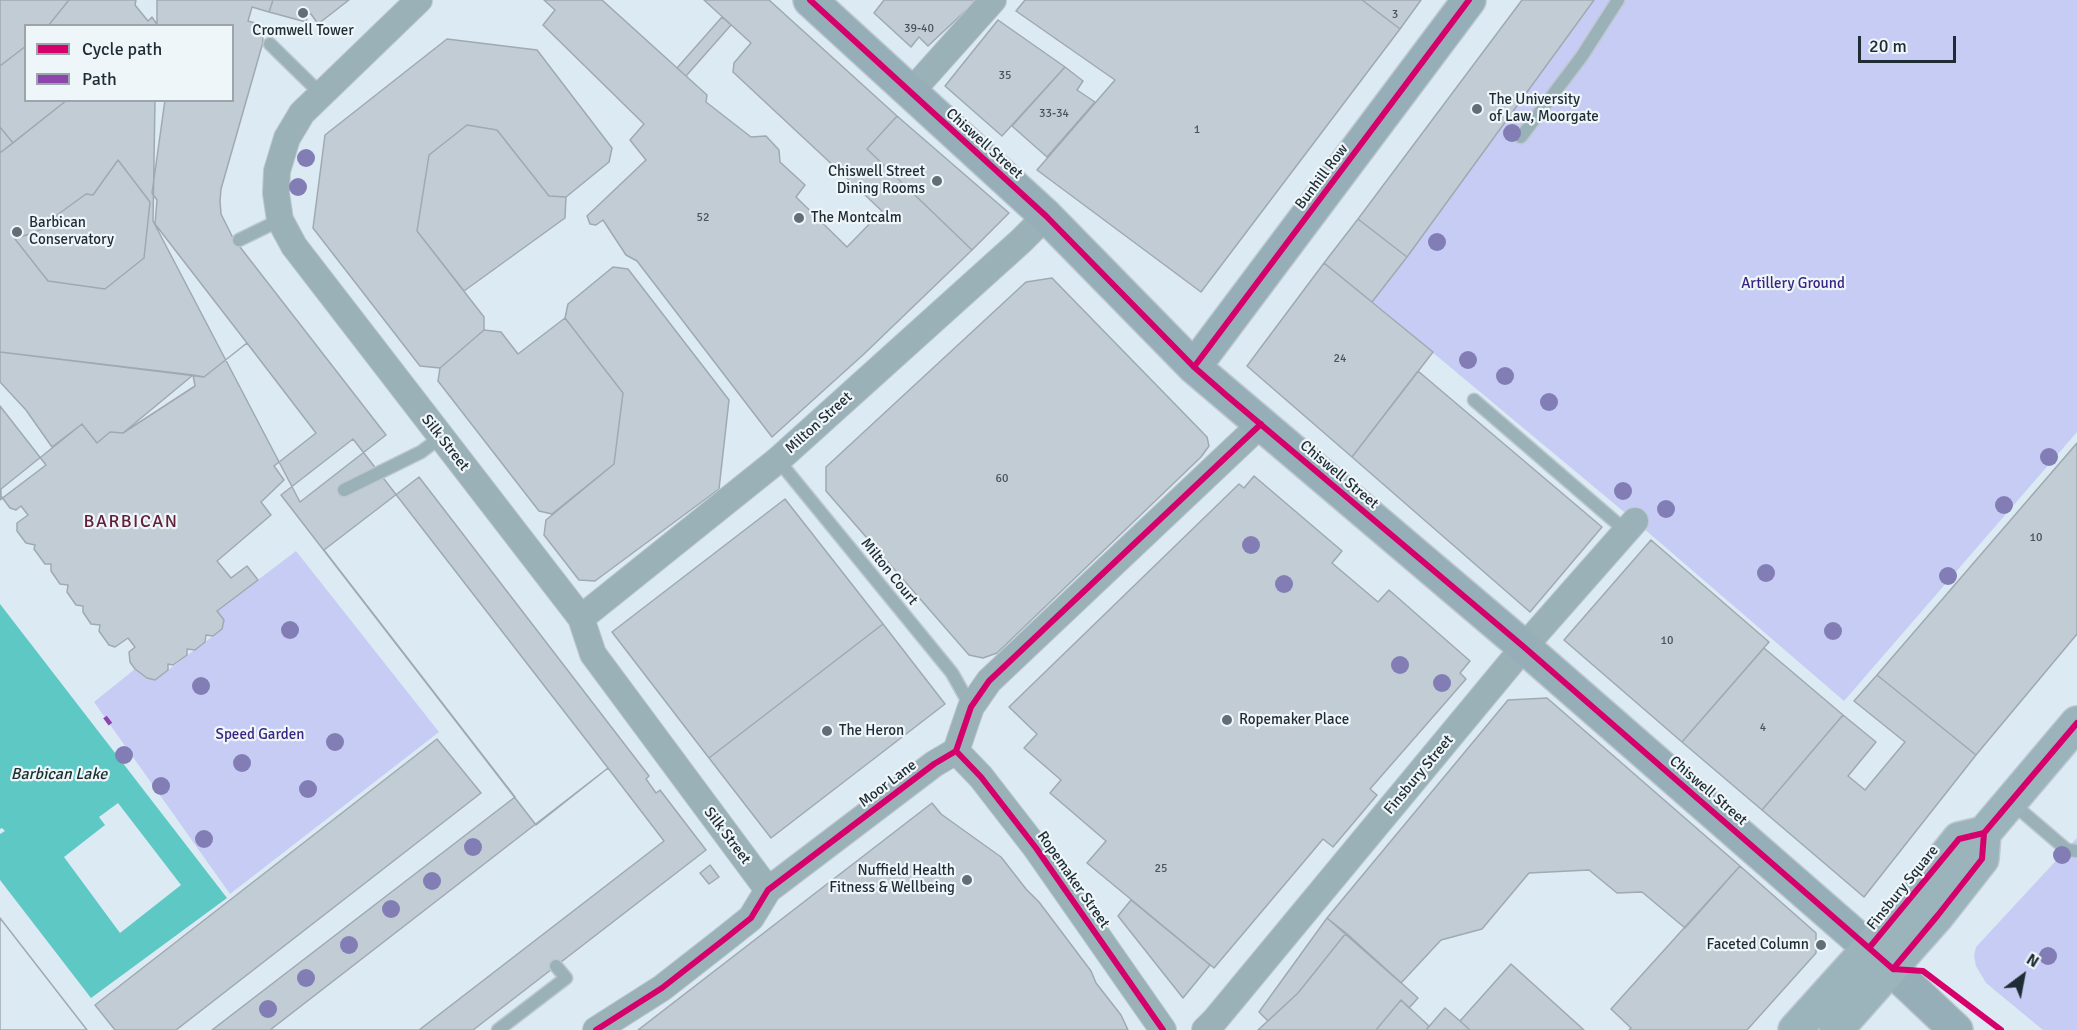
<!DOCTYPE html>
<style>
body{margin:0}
#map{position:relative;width:2077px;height:1030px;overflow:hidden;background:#dceaf3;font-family:Signika,sans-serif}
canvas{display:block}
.legend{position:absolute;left:24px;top:24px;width:210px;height:78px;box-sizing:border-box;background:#eff6fa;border:2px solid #9ca5ab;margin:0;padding:8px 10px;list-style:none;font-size:18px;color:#1f2c34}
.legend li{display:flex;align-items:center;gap:12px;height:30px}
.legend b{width:30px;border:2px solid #9ca5ab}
.north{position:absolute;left:1993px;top:946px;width:60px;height:60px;-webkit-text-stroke:4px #eff6fa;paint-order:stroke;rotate:32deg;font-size:16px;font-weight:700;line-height:24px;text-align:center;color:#1f2c34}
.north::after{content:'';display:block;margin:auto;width:21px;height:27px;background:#1f2c34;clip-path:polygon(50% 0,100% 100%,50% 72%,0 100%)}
.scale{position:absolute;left:1858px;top:36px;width:98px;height:27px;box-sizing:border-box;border:3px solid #1f2c34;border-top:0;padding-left:8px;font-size:18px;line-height:21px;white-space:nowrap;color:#1f2c34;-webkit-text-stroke:4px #eff6fa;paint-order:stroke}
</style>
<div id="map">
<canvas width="2077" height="1030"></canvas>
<ul class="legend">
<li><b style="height:8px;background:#d6006c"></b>Cycle path</li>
<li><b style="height:8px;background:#8e44ad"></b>Path</li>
</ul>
<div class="north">N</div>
<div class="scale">20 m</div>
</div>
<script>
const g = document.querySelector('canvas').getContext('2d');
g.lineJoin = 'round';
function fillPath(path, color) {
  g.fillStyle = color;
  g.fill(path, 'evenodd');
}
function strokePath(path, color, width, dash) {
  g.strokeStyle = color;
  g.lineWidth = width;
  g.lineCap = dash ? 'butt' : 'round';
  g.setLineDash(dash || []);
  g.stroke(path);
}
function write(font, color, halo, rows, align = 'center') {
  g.font = font + ' Signika,sans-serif';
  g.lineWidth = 4.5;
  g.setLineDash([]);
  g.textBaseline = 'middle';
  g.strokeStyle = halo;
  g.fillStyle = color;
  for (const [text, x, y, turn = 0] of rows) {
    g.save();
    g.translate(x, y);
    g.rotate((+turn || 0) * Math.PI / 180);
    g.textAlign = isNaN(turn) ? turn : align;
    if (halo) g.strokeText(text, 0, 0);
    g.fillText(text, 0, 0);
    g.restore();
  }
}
const green = new Path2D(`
 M1594,0H2077V432L1844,701L1635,521L1372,302Z
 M296,551L439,732L230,894L94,702L135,669L147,678L155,680L222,629L224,620L217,611Z
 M2077,838V1030H2043L1986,983L1976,966L1974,956L1976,947Z`);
const water = new Path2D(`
 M0,604L227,898L91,998L0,880V834L5,831L2,828L0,829ZM118,803L181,885L120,933L64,857L105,825L99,817Z`);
const building = new Path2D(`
 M0,0H69L48,26H26V46L0,66Z
 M69,0H136L135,5L148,21L152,17L158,26H48Z
 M157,0H273L269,12L252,7L248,21L255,23L262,29L263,42L221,189L220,201L221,214L233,238L386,435L300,502L153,221L155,100H232V26H157Z
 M273,0H349L318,24L311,14H308L306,22L269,12Z
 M544,0H602L707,95L706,102L751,137L766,136L779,150L780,162L805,185L796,197L847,247L882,211L733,72L734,63L751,43L704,0H769L897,116L867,149L972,250L864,354L772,437L637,261L626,255L603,220L596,225L590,224L587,216L646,160L630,140L644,124L543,25L555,10Z
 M884,0H977L928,46L919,37L911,47L874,13Z
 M1025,0H1362L1400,29L1201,292L1037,170L1115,80L1016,11Z
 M1362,0H1421L1400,29Z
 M1522,0H1594L1407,257L1358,219Z
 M722,17L731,25L686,76L677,68Z
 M998,20L1065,67L1002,136L945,86Z
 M447,39L537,50L612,148L609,162L566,197L549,196L497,130L467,125L429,155L417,231L484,317V330L440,368L420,366L313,228L325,135Z
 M26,46V100H67L13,143L0,127V66Z
 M1065,67L1083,81L1077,90L1095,102L1047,157L1012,126Z
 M67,100H165L152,193L157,200L155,224L247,343L204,377L0,352V153ZM118,160L150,202L144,258L105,289L48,281L15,239L57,224V215L86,194L93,195Z
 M897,116L1009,213L972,250L867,149Z
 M467,125L497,130L549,196L566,197L565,218L464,291L417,231L429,155Z
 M0,127L13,143L0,153Z
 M118,160L150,202L144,258L105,289L48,281L15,239L57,224V215L86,194L93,195Z
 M1358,219L1407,257L1372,302L1324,263Z
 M1324,263L1433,352L1352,457L1247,366Z
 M613,267L628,269L729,400L719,489L595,581L579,580L544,535L546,520L614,464L623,393L565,318L568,304Z
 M1052,278L1207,437L1209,446L1201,457L997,653L983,658L969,655L826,491V467L1026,282Z
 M565,318L623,393L614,464L552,514L539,511L438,381L440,368L484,330L501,332L518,354Z
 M247,343L316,433L274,466L284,480L261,502L271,515L217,561L231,578L247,566L258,580L217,611L224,620L222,629L213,636L206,635L205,642L195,650L187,649V655L173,665L168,664V670L155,680L147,678L135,669L130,662L129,652L135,647L128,638L115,647L109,645L99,631L100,625L91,624L83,612V606L76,605L67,592L68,585L60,584L51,571V564H45L34,549L35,545L26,543L17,531V523L28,515L21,506L16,510L10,508L1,496V489L82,424L97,443L110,432L123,433L193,375L204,377Z
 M0,352L193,375L195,386L123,433L110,432L97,443L82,424L52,447L26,410L0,382Z
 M1418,371L1602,527L1530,612L1352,457Z
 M0,406L46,465L0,500Z
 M353,439L608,768L536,825L281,495Z
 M2077,443V634L1976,755L1877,675Z
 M1254,476L1342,551L1332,563L1378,602L1389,590L1470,661L1460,673L1466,679L1370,789L1377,795L1333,847L1323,839L1214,968L1087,863L1106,841L1050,793L1061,780L1024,748L1037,734L1009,707L1239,484L1244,488Z
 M419,477L649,776L646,779L656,793L660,790L706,850L473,1030H212L515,797L324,550Z
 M785,499L883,624L709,758L612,632Z
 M1651,540L1769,642L1682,742L1564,640Z
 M883,624L945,704L771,838L709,758Z
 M1764,648L1843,715L1762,810L1682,742Z
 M1877,675L1976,755L1864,897L1762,810L1843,715L1876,742L1848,776L1865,790L1905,742L1854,701Z
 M1547,698L1740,866L1685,928L1642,892L1617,893L1589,870L1529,873L1482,929L1441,940L1401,983L1327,918L1508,700Z
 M437,739L481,793L176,1030H115L95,1005Z
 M608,768L664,841L419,1030H270Z
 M932,803L941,814L1001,857L1026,889L1039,902L1091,971L1096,983L1121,1015L1128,1030H638Z
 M710,865L719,877L709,884L700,873Z
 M1740,866L1816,933V953L1747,1030H1629L1631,1028L1611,1009Z
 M1131,900L1210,965L1183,998L1118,916Z
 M0,918L87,1030H0Z
 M0,918L87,1030H0Z
 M1327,918L1346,933L1298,993L1268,1021L1259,1012Z
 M1346,933L1418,998L1409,1008L1401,1000L1376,1030H1258L1298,993Z
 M1511,964L1584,1030H1470L1460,1021Z
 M1401,1000L1429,1026L1426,1030H1376Z
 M1445,1008L1460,1021L1470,1030H1426Z`);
const service = new Path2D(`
 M270,44L321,94
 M1521,137L1582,56L1618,0
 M239,240L280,220
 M1474,400L1626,531
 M778,460L952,673L971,707
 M344,490L421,452L441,437
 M2012,803L2067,850L2077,851
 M498,1030L566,978L556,966`);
const minor = new Path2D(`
 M419,0L302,113L287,138L277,171L276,193L280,220L294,246L581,618L593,654L768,890
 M910,93L993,0
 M581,618L778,460L1021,241L1046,216
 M956,751L981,777L1036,848L1163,1030
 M596,1030L662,988L726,938L751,918L768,890L934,764L956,751L971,707L989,681L1261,424
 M1205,1030L1215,1020L1524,647L1635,521`);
const secondary = new Path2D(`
 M810,0L1046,216L1194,367L1524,647L1869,948L1956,1030
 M1194,367L1469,0`);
const primary = new Path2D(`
 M1795,1030L1895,919L1959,839L1984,833
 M1836,1030L1938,915L1982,859L1984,833L2077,723`);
const quiet = new Path2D(`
 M105,717L111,725`);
const cycleway = new Path2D(`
 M810,0L1046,216L1194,367L1226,395L1524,647L1893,969L1923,971L2001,1030
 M1194,367L1469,0
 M956,751L981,777L1036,848L1163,1030
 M1869,948L1959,839L1984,833
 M1893,969L1938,915L1982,859L1984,833L2077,723
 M596,1030L662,988L726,938L751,918L768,890L934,764L956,751L971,707L989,681L1261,424`);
const trees = [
 [1512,133],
 [306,158],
 [298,187],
 [1437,242],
 [1468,360],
 [1505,376],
 [1549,402],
 [2049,457],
 [1623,491],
 [2004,505],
 [1666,509],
 [1251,545],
 [1766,573],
 [1948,576],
 [1284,584],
 [290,630],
 [1833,631],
 [1400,665],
 [1442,683],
 [201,686],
 [335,742],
 [124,755],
 [242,763],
 [161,786],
 [308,789],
 [204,839],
 [473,847],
 [2062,855],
 [432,881],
 [391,909],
 [349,945],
 [2048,956],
 [306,978],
 [268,1009]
];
const markers = [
 [303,13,6,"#616e77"],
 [1477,109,6,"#616e77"],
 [937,181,6,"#616e77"],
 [799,218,6,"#616e77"],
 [17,232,6,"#616e77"],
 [1227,720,6,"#616e77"],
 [827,731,6,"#616e77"],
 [967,880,6,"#616e77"],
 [1821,945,6,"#616e77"]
];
const numberNames = [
 ["3",1395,15],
 ["39-40",919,29],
 ["35",1005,76],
 ["33-34",1054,114],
 ["1",1197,130],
 ["52",703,218],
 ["24",1340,359],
 ["60",1002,479],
 ["10",2036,538],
 ["10",1667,641],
 ["4",1763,728],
 ["25",1161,869]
];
const poiNames = [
 ["Cromwell Tower",303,31,"center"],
 ["The University",1489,100],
 ["of Law, Moorgate",1489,117],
 ["Chiswell Street",925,172,"right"],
 ["Dining Rooms",925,189,"right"],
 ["The Montcalm",811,218],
 ["Barbican",29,223],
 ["Conservatory",29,240],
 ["Ropemaker Place",1239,720],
 ["The Heron",839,731],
 ["Nuffield Health",955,871,"right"],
 ["Fitness & Wellbeing",955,888,"right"],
 ["Faceted Column",1809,945,"right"]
];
const streetNames = [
 ["Chiswell Street",984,144,42],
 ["Bunhill Row",1322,177,-53],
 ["Milton Street",819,423,-42],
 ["Silk Street",445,443,52],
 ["Chiswell Street",1339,475,40],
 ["Milton Court",889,572,51],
 ["Finsbury Street",1419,775,-50],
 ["Moor Lane",888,784,-37],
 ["Chiswell Street",1708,791,41],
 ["Silk Street",727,836,53],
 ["Ropemaker Street",1073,880,55],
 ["Finsbury Square",1903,888,-51]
];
const parkNames = [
 ["Artillery Ground",1793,284],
 ["Speed Garden",260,735]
];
const waterNames = [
 ["Barbican Lake",59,775]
];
const quarterNames = [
 ["BARBICAN",131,522]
];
fillPath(green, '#c7ccf5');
fillPath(water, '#5dc8c4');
fillPath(building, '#c2ccd5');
strokePath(building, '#a0a9b2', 1.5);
strokePath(service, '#bcc7cf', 15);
strokePath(minor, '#bcc7cf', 28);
strokePath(secondary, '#bcc7cf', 36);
strokePath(primary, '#bcc7cf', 36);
strokePath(service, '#9ab1b8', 12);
strokePath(minor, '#9ab1b8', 26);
strokePath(secondary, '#96aeb7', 33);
strokePath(primary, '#9bb3ba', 33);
strokePath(quiet, '#8e44ad', 4.5, [9, 4.5]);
strokePath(cycleway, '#d6006c', 6);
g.fillStyle = '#827eb5';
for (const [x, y] of trees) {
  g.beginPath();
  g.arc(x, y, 9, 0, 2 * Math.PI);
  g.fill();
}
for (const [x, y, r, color] of markers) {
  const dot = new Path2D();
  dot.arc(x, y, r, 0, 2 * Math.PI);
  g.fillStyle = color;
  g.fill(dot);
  strokePath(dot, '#eff6fa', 2);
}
write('12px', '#48545c', null, numberNames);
write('15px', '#1f2c34', '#eff6fa', poiNames, 'left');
write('15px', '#1f2c34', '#eff6fa', streetNames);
write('15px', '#382582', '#eff6fa', parkNames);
write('italic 16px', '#19302e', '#eff6fa', waterNames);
g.letterSpacing = '1.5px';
write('18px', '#62203b', '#eff6fa', quarterNames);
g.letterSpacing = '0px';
</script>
